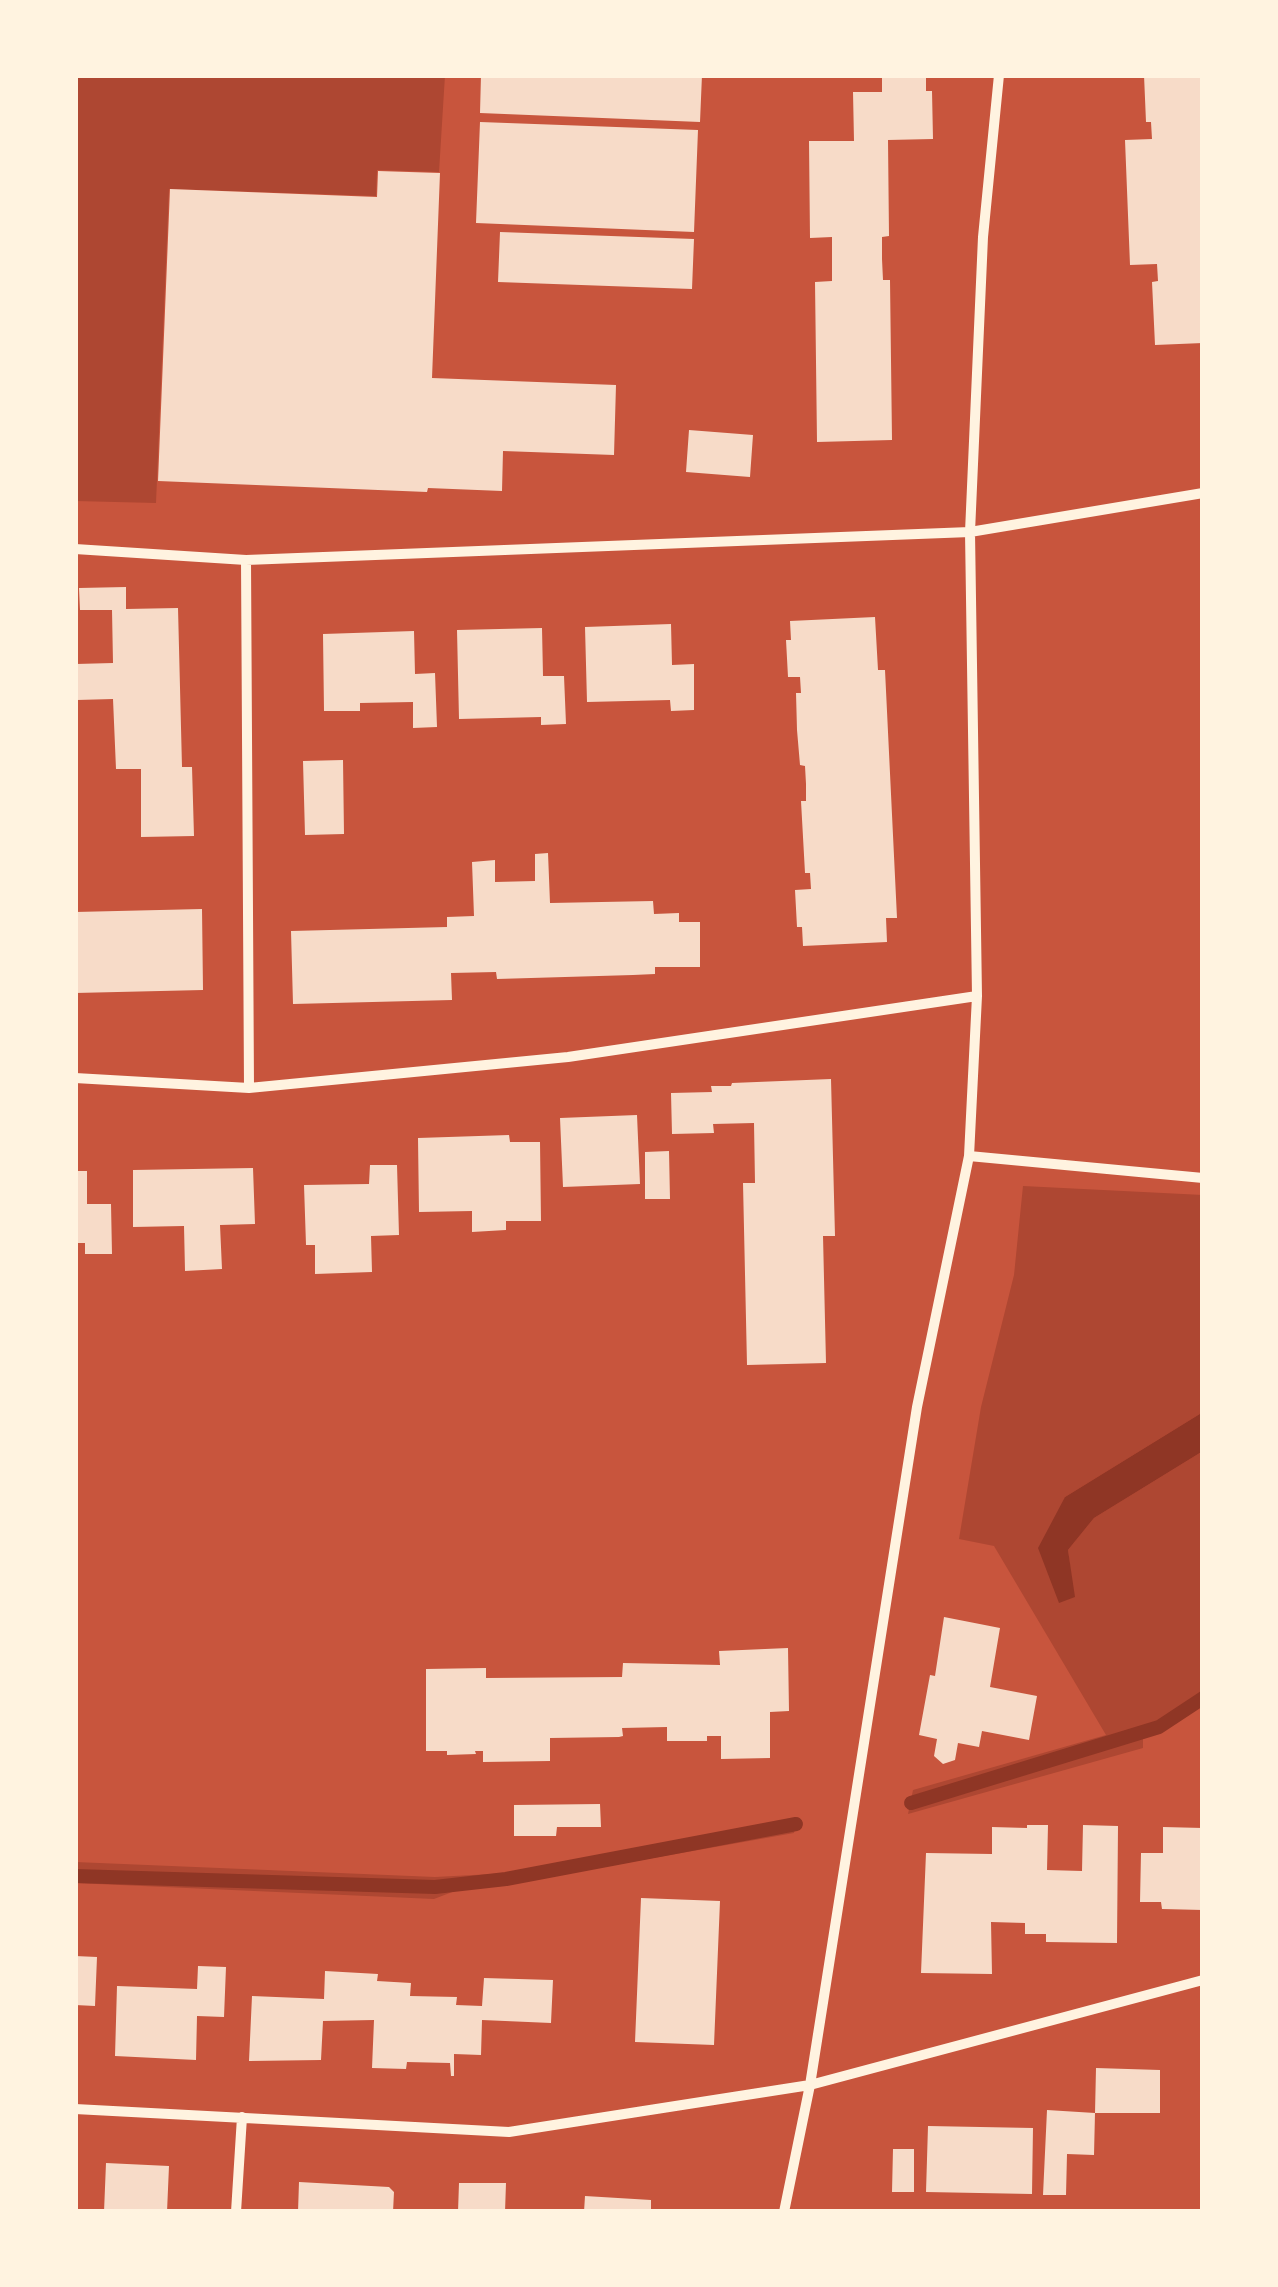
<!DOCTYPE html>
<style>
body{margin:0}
#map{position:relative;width:1278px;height:2287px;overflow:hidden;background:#c8553d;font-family:Inter,sans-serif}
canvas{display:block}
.frame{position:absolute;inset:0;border:78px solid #fff3e0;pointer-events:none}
</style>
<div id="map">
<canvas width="1278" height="2287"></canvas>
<div class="frame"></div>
</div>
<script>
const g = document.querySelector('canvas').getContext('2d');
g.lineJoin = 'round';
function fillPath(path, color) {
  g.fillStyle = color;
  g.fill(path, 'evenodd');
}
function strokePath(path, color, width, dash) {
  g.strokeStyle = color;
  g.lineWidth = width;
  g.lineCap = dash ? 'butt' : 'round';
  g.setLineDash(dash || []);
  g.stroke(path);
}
const green = new Path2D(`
 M75,75H445L439,172L377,170L376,196L169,189L156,503L75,501Z
 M1023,1186L1203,1195V1412L1065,1497L1059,1602L1074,1597L1068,1550L1094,1518L1203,1451V1703L1161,1731L1143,1737V1748L908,1814L913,1790L1106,1735L994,1546L959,1539L981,1407L1014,1275Z
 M796,1821L794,1833L507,1884H473L434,1899L75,1883V1862L435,1877L512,1873Z`);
const water = new Path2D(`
 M1203,1412V1451L1094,1518L1068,1550L1075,1597L1059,1603L1038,1548L1065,1497Z`);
const stream = new Path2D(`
 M911,1803L1159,1727L1203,1698
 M75,1876L435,1887L506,1879L796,1824`);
const building = new Path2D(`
 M481,75H702L700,122L480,113Z
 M882,75H926V91H932L933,139L888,140L889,236L882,237V259L883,280H890L892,440L817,442L815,282L832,281V237L810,238L809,141H854L853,92H882Z
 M1144,75H1203V343L1155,345L1152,282L1158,281L1157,264L1130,265L1125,140L1152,139L1151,122H1146Z
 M480,122L698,130L694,232L476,223Z
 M378,171L440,173L432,378L616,385L614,455L503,451L502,491L428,488L427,492L158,481L170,189L377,197Z
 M500,232L694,239L692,289L498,282Z
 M689,430L753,435L750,477L686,472Z
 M126,587V609L178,608L182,767H192L194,836L141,837V769H116L113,699L77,700L76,664L113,663L112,610H80L79,588Z
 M875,617L878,670H885L897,918H886L887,942L803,946L802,927H797L795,890L811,889L810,873H805L801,801H806V784L805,766L800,765L797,730L796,693H801L800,677H788L786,640H791L790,621Z
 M671,624L672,665L694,664V710L671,711L670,700L587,702L585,627Z
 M542,628L543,676H564L566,724L541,725V717L459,719L457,630Z
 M414,631L415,674L435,673L437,727L413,728V702L360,703V711H324L323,634Z
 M343,760L344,834L305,835L303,761Z
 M548,853L550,903L653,901L654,914L679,913V922H700V967H655V974L633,975L497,979L496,972L451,973L452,1000L293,1004L291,931L447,927V917L474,916L472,862L495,860V882L535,881V854Z
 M202,909L203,990L75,993V912Z
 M831,1079L835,1236H823L826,1363L747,1365L743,1183H755L754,1123L713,1124L714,1133L672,1134L671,1093L712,1092L711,1086H731L732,1083Z
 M637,1115L640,1184L563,1187L560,1118Z
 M509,1135L510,1142H540L541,1221H506V1230L472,1232V1211L419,1212L418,1138Z
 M669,1151L670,1199H645V1152Z
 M370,1165H397L399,1235L371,1236L372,1272L315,1274V1245H306L304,1185L369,1184Z
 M253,1168L255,1224L220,1225L222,1269L185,1271L184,1226L133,1227V1170Z
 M75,1171H87V1204H111L112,1254H85V1243H75Z
 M944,1617L1000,1628L990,1687L1037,1696L1029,1740L982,1731L979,1747L958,1743L955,1760L943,1764L934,1756L937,1739L919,1735L930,1675L935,1676Z
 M788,1648L789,1711L770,1712V1758L721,1759V1736H707V1741H667V1727L622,1728L623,1736L619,1737L550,1738V1761L483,1762V1751H475L476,1754L447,1755V1751H426V1669L486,1668V1678L622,1677L623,1663L720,1665L719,1651Z
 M600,1804L601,1827H557L556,1836H514V1805Z
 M1027,1825H1048L1047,1870L1082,1871L1083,1825L1118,1826L1117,1943L1046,1942V1934H1025V1923L991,1922L992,1974L921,1973L926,1853L992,1854V1827L1027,1828Z
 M1163,1827L1203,1828V1910L1162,1909L1161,1902H1140L1141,1853H1163Z
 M641,1898L720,1901L714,2045L635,2042Z
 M75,1956L97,1957L95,2006L75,2005Z
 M198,1966L226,1967L224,2017L197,2016L196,2060L115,2056L117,1986L197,1989Z
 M325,1971L378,1974L377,1981L411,1983L410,1996L457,1997L456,2005L482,2006L484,1978L553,1980L551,2023L482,2020L481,2055L454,2054V2076H451L450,2063L407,2062L406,2069L372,2068L374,2020L323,2021L321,2060L249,2061L252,1996L324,1999Z
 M1096,2068L1160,2070V2113H1095Z
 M1047,2110L1095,2113L1094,2155L1067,2154L1066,2195H1043Z
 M928,2126L1033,2128L1032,2194L926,2192Z
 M893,2149H914V2192H892Z
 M106,2163L169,2166L167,2212H104Z
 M299,2182L389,2187L394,2192L393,2212H298Z
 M459,2183H506L505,2212H458Z
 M585,2196L651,2200V2212H584Z`);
const minor = new Path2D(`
 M75,549L246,560L970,532L1203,493
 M246,560L249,1088
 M75,1078L249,1088L568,1057L977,996
 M969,1156L1203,1178
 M75,2109L509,2132L810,2085L1203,1980
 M236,2212L242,2117
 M784,2212L810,2085L917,1407L969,1156L977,996L970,532L983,237L999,75`);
fillPath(green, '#ae4732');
fillPath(water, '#8f3625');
strokePath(stream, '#8f3625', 14);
fillPath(building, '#f7dbc8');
strokePath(minor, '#fff3e0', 10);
</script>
